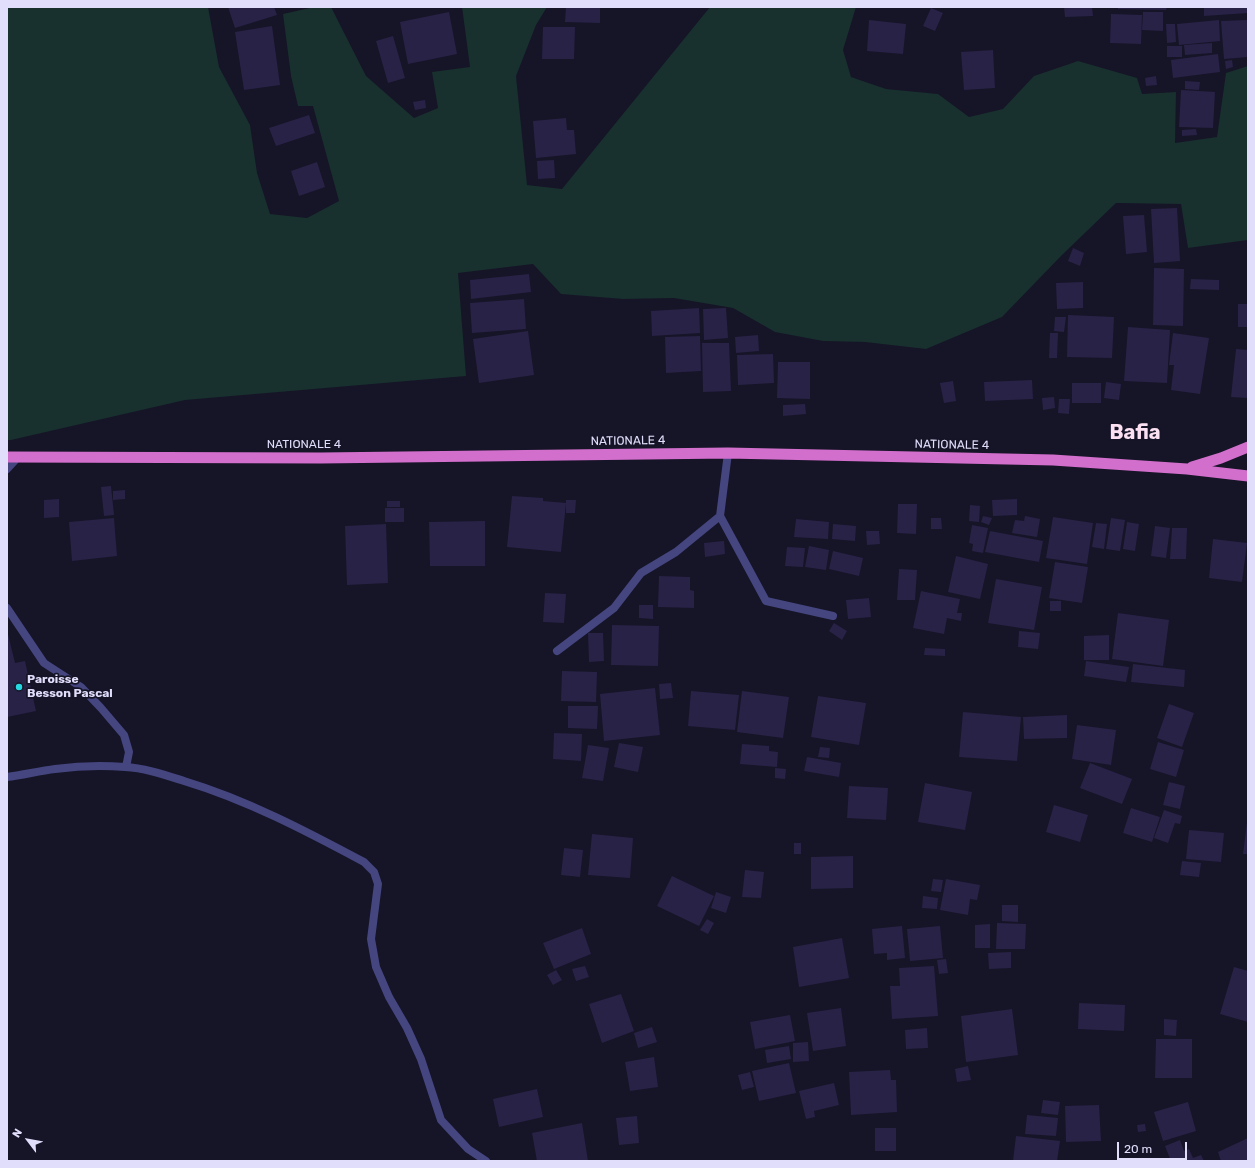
<!DOCTYPE html>
<style>
body{margin:0}
#map{position:relative;width:1255px;height:1168px;overflow:hidden;background:#161427;font-family:Rubik,sans-serif}
canvas{display:block}
.frame{position:absolute;inset:0;border:8px solid #e0defb;pointer-events:none}
.north{position:absolute;left:8px;top:1120px;width:40px;height:40px;-webkit-text-stroke:3px #161427;paint-order:stroke;rotate:302deg;font-size:11px;font-weight:700;line-height:16px;text-align:center;color:#e0defb}
.north::after{content:'';display:block;margin:auto;width:14px;height:18px;background:#e0defb;clip-path:polygon(50% 0,100% 100%,50% 72%,0 100%)}
.scale{position:absolute;left:1117px;top:1142px;width:70px;height:18px;box-sizing:border-box;border:2px solid #e0defb;border-top:0;padding-left:5px;font-size:12px;line-height:14px;white-space:nowrap;color:#e0defb;-webkit-text-stroke:3px #161427;paint-order:stroke}
</style>
<div id="map">
<canvas width="1255" height="1168"></canvas>
<div class="frame"></div>
<div class="north">N</div>
<div class="scale">20 m</div>
</div>
<script>
const g = document.querySelector('canvas').getContext('2d');
g.lineJoin = 'round';
function fillPath(path, color) {
  g.fillStyle = color;
  g.fill(path, 'evenodd');
}
function strokePath(path, color, width, dash) {
  g.strokeStyle = color;
  g.lineWidth = width;
  g.lineCap = dash ? 'butt' : 'round';
  g.setLineDash(dash || []);
  g.stroke(path);
}
function write(font, color, halo, rows, align = 'center') {
  g.font = font + ' Rubik,sans-serif';
  g.lineWidth = 3.5;
  g.setLineDash([]);
  g.textBaseline = 'middle';
  g.strokeStyle = halo;
  g.fillStyle = color;
  for (const [text, x, y, turn = 0] of rows) {
    g.save();
    g.translate(x, y);
    g.rotate((+turn || 0) * Math.PI / 180);
    g.textAlign = isNaN(turn) ? turn : align;
    if (halo) g.strokeText(text, 0, 0);
    g.fillText(text, 0, 0);
    g.restore();
  }
}
const green = new Path2D(`
 M7,7H208L219,67L250,125L257,173L270,214L307,218L339,201L313,106H298L291,76L283,14L314,7H331L366,76L414,118L438,108L432,72L470,67L462,7H547L536,25L516,76L527,185L562,189L710,7H856L843,50L851,77L886,89L938,94L969,117L1003,109L1034,76L1078,61L1137,78L1142,94L1176,92L1175,143L1217,137L1226,73L1248,66V240L1188,248L1181,204L1116,203L1062,255L1002,317L926,349L865,342L823,341L775,332L733,308L674,298L623,299L561,294L533,264L458,273L466,376L185,400L11,440H7Z`);
const building = new Path2D(`
 M228,7H274L277,15L235,28Z
 M566,7H600V23L565,22Z
 M1064,7H1092L1093,16L1065,17Z
 M1118,7H1167L1166,10L1118,9Z
 M1204,7H1248V13L1204,16Z
 M931,8L943,13L935,31L923,26Z
 M449,12L457,54L408,64L400,22Z
 M1143,12H1163V31L1142,30Z
 M1111,14L1142,15L1141,44L1110,43Z
 M869,20L906,24L903,54L867,51Z
 M1219,20L1220,41L1179,45L1177,24Z
 M1248,20V57L1224,59L1221,21Z
 M1166,24H1175L1176,42L1167,43Z
 M272,26L280,85L244,90L235,32Z
 M543,27H575L574,59H542Z
 M393,36L405,78L388,83L376,41Z
 M1212,43V53L1185,55L1184,45Z
 M1167,46H1182V57H1167Z
 M993,50L995,88L964,90L961,52Z
 M1218,54L1220,72L1173,78L1171,60Z
 M1232,60L1233,67L1226,69L1225,61Z
 M1156,76L1157,85L1146,86L1145,78Z
 M1185,81L1200,82L1199,90L1185,89Z
 M1181,90L1215,92L1213,128L1179,127Z
 M425,100L426,108L415,110L413,102Z
 M309,115L315,133L276,146L269,128Z
 M566,118L567,130H574L576,154L536,158L533,121Z
 M1196,129L1197,135L1182,136V130Z
 M554,160L555,178L538,179L537,161Z
 M317,162L325,187L299,196L291,171Z
 M1177,208L1180,261L1154,263L1151,209Z
 M1144,215L1147,252L1126,254L1123,216Z
 M1073,248L1084,253L1080,266L1068,261Z
 M1154,268L1184,269L1183,326L1153,325Z
 M529,274L531,292L471,299L470,280Z
 M1191,279L1219,280V290L1190,289Z
 M1083,282V308L1057,309L1056,283Z
 M524,299L526,329L472,333L470,303Z
 M1238,304H1248V327H1238Z
 M699,308L700,333L652,336L651,311Z
 M726,308L728,338L704,340L703,309Z
 M1068,315L1114,317L1112,358L1067,357Z
 M1055,317H1066L1064,332L1054,331Z
 M1128,327L1170,330L1167,383L1124,381Z
 M528,331L534,375L479,383L473,339Z
 M1050,333H1058L1057,358H1049Z
 M1173,333L1209,338L1200,394L1171,390L1174,365H1169Z
 M758,335L759,351L736,353L735,337Z
 M700,336L701,371L666,373L665,337Z
 M702,343H729L731,391L703,392Z
 M1236,349L1248,350V398L1231,397Z
 M773,354L774,383L738,385L737,355Z
 M778,362H810V399L777,398Z
 M1032,380L1033,399L985,401L984,382Z
 M953,381L956,401L944,403L940,383Z
 M1106,382L1121,384L1119,400L1104,398Z
 M1072,383H1101V403H1072Z
 M1054,397L1055,408L1043,410L1042,398Z
 M1059,399H1070L1069,414L1058,413Z
 M805,404L806,414L783,416V405Z
 M111,486L114,515L104,516L101,487Z
 M125,490V499L113,500V491Z
 M512,496L543,498V501L566,503L561,552L507,547Z
 M59,499V517L44,518V500Z
 M1017,499V515L993,516L992,500Z
 M566,500H576L575,513H566Z
 M387,501H400V507H387Z
 M898,504H917L916,534L897,533Z
 M970,505L980,506L979,522L969,521Z
 M385,508H404V522H385Z
 M983,516L992,518L989,525L981,522Z
 M1025,516L1040,519L1037,537L1012,533L1015,520L1024,521Z
 M1053,517L1093,523L1087,564L1046,558Z
 M114,518L117,556L72,561L69,522Z
 M931,518H941L942,529H931Z
 M1111,518L1125,520L1120,551L1106,549Z
 M796,519L829,522L828,539L794,537Z
 M485,521V566H430L429,522Z
 M1127,522L1139,524L1135,551L1123,549Z
 M1096,523L1107,524L1104,549L1092,547Z
 M386,524L388,583L347,585L345,526Z
 M833,524L856,526L855,541L832,539Z
 M972,525L988,528L983,553L972,551L973,544L969,543Z
 M1155,526L1170,528L1166,558L1151,556Z
 M1172,528H1187L1186,559H1170Z
 M866,531H879L880,544L867,545Z
 M990,531L1043,541L1039,562L985,552Z
 M1213,539L1247,543L1242,582L1209,578Z
 M724,541L725,554L705,557L704,543Z
 M809,546L829,550L826,570L805,567Z
 M787,547L805,548L803,567L785,566Z
 M833,551L863,558L859,576L829,569Z
 M956,556L988,564L980,599L948,592Z
 M1055,562L1088,567L1082,603L1049,598Z
 M899,569L917,570L915,600H897Z
 M659,576L690,577V590L694,591V608L658,607Z
 M996,579L1042,587L1034,630L988,623Z
 M921,591L960,599L957,613H962L961,621L947,618L944,634L913,628Z
 M545,593L566,594L564,623L543,622Z
 M869,598L871,617L848,619L846,600Z
 M1050,601H1061V611H1050Z
 M639,605H653V619L639,618Z
 M1118,613L1169,620L1163,666L1112,659Z
 M834,623L847,631L842,640L829,631Z
 M612,625L659,626L658,666L611,665Z
 M7,630L15,663L25,661L36,711L7,717Z
 M1019,631L1040,633L1038,649L1018,647Z
 M588,633H603L604,661L589,662Z
 M1109,635V660H1084V636Z
 M925,648L945,649V656L924,655Z
 M1086,661L1129,667L1126,682L1084,676Z
 M1133,664L1185,670L1184,687L1131,682Z
 M562,671L597,672L596,702L561,701Z
 M671,683L673,698L660,699L659,684Z
 M655,688L660,735L604,741L600,694Z
 M691,691L739,695L735,730L688,726Z
 M742,691L789,697L783,738L737,732Z
 M818,696L866,703L859,745L811,737Z
 M1169,704L1194,713L1182,747L1157,738Z
 M568,706H598L597,729L568,728Z
 M963,712L1021,717L1017,761L959,757Z
 M1067,715V738L1024,739L1023,717Z
 M1077,725L1116,730L1111,765L1072,759Z
 M554,733L582,734L581,761L553,759Z
 M1158,742L1184,750L1176,777L1150,769Z
 M619,743L643,747L638,772L614,767Z
 M742,744L769,746V751L778,752L777,767L740,764Z
 M588,745L609,748L603,781L582,778Z
 M820,747L830,748L829,758L818,757Z
 M807,757L841,763L839,777L804,771Z
 M1090,763L1132,779L1122,804L1080,788Z
 M775,768L786,769L785,779L775,778Z
 M1169,782L1185,786L1180,809L1163,805Z
 M925,783L972,792L965,830L918,822Z
 M849,786L888,788L886,820L847,818Z
 M1054,805L1088,815L1080,842L1046,832Z
 M1131,808L1160,817L1152,842L1123,833Z
 M1164,810L1182,816L1180,824L1175,823L1168,843L1154,838Z
 M1247,822H1248V854H1243Z
 M1189,830L1224,833L1221,862L1186,859Z
 M592,834L633,838L630,878L588,875Z
 M794,843H801V854H794Z
 M564,848L583,850L580,877L561,875Z
 M853,856V888L811,889V857Z
 M1182,861L1201,863L1199,877L1180,875Z
 M745,870L764,872L761,898L742,897Z
 M672,876L714,896L699,926L657,906Z
 M933,879L943,880L941,892L931,891Z
 M946,879L980,885L977,900L970,899L968,915L940,910Z
 M716,892L731,897L726,913L711,908Z
 M923,896L938,898L937,909L922,908Z
 M1002,905H1018V922L1002,921Z
 M707,919L714,923L708,934L700,930Z
 M997,923L1026,924L1025,949H996Z
 M990,924V948H975V925Z
 M902,926L905,958L887,960V953L874,954L872,929Z
 M940,926L943,958L910,961L907,929Z
 M582,928L591,954L554,969L543,943Z
 M842,938L849,978L799,987L793,947Z
 M1011,952V968L989,969L988,953Z
 M946,959L948,973L939,974L937,960Z
 M585,966L589,977L576,981L572,969Z
 M934,966L938,1016L892,1019L890,986H900L899,968Z
 M1234,967L1248,971V1022L1220,1014Z
 M556,970L562,980L553,985L547,975Z
 M621,994L634,1031L602,1043L589,1004Z
 M1079,1003L1125,1005L1124,1031L1078,1029Z
 M841,1008L846,1046L813,1051L807,1013Z
 M1012,1009L1018,1055L966,1062L961,1016Z
 M790,1015L795,1041L755,1049L750,1022Z
 M1164,1019L1177,1020L1176,1036L1164,1035Z
 M652,1027L657,1042L638,1048L634,1033Z
 M927,1028L928,1048L906,1049L905,1030Z
 M1156,1039H1192V1078H1155Z
 M808,1042L809,1061L793,1062V1043Z
 M789,1046L791,1059L767,1063L765,1050Z
 M654,1057L658,1087L630,1091L625,1062Z
 M789,1063L796,1093L759,1101L752,1071Z
 M968,1066L971,1080L957,1082L955,1069Z
 M890,1070L891,1080H896L897,1112L851,1115L849,1072Z
 M750,1072L754,1087L742,1090L738,1075Z
 M834,1083L839,1105L814,1111L815,1117L806,1119L799,1091Z
 M537,1089L543,1117L499,1127L493,1099Z
 M1043,1100L1060,1102L1058,1115L1041,1113Z
 M1188,1102L1196,1131L1163,1141L1154,1112Z
 M1099,1105L1101,1141L1066,1142L1065,1106Z
 M1027,1115L1058,1118L1056,1136L1025,1134Z
 M637,1116L639,1143L619,1145L616,1118Z
 M582,1123L588,1161H537L532,1133Z
 M1145,1124L1146,1131L1138,1132L1137,1125Z
 M875,1128H896V1151H875Z
 M1016,1136L1060,1141L1057,1161H1013Z
 M1248,1138V1161H1221L1218,1152Z
 M1180,1140L1184,1151L1189,1149L1193,1158L1201,1155L1204,1161H1171L1165,1146Z`);
const minor = new Path2D(`
 M728,453L720,516L766,601L833,616
 M7,469L18,457
 M7,608L44,663L81,687L101,708L124,735L129,752L126,767
 M557,651L614,608L641,573L676,552L720,516
 M7,777C23,775 39,771 55,769C77,766 102,765 125,767C145,768 165,775 184,781C247,800 306,831 364,862L374,872L378,884L371,939L376,967L389,997L407,1028L421,1059L441,1120L468,1149L486,1161`);
const trunk = new Path2D(`
 M7,457L321,458L728,453L1053,460L1187,469L1248,476
 M1192,467L1221,458L1248,447`);
const markers = [
 [19,687,4,"#24d7e1"]
];
const streetNames = [
 ["NATIONALE 4",628,441,-1],
 ["NATIONALE 4",304,445],
 ["NATIONALE 4",952,445,1]
];
const poiNames = [
 ["Paroisse",27,680],
 ["Besson Pascal",27,694]
];
const townNames = [
 ["Bafia",1135,433]
];
fillPath(green, '#18302e');
fillPath(building, '#282246');
strokePath(minor, '#454580', 8);
strokePath(trunk, '#d26ecc', 11);
for (const [x, y, r, color] of markers) {
  const dot = new Path2D();
  dot.arc(x, y, r, 0, 2 * Math.PI);
  g.fillStyle = color;
  g.fill(dot);
  strokePath(dot, '#161427', 1.5);
}
write('12px', '#e0defb', '#161427', streetNames);
write('bold 12px', '#e0defb', '#161427', poiNames, 'left');
write('bold 20px', '#fbe0f2', '#161427', townNames);
</script>
